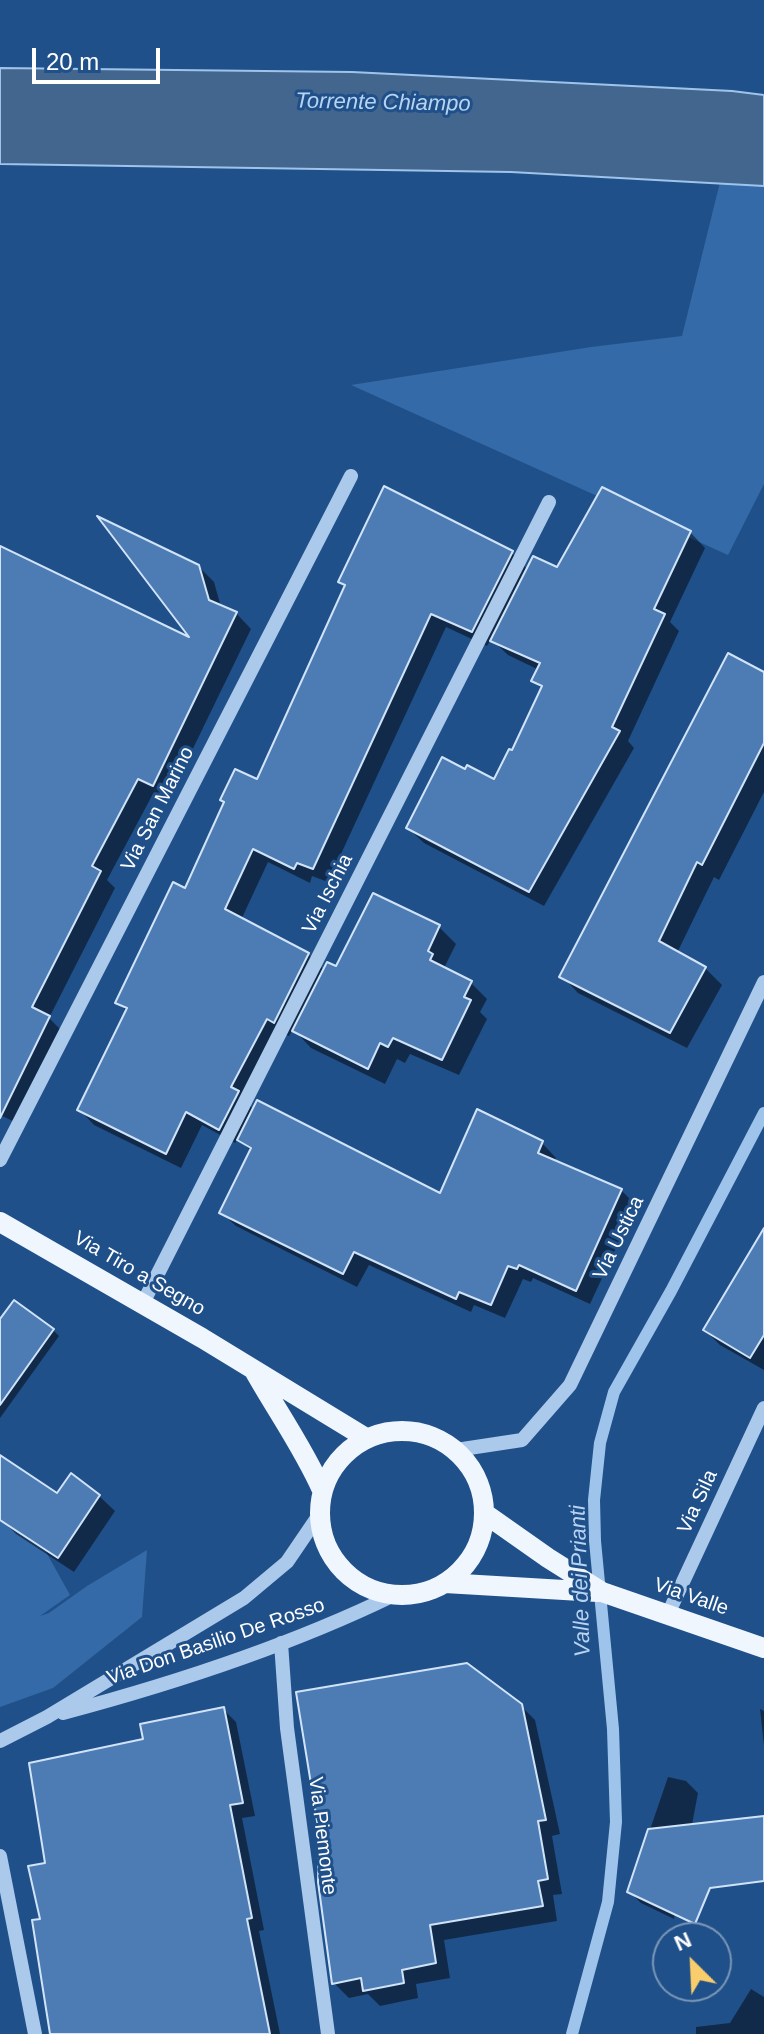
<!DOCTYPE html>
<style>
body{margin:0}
#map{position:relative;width:764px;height:2034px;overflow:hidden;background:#205089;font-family:Helvetica,sans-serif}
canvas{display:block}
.north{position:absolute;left:652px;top:1922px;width:80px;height:80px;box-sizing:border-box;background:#205089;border:2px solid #7996b8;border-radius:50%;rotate:336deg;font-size:22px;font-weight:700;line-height:32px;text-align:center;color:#fff}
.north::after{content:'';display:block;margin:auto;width:28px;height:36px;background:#f9cd6b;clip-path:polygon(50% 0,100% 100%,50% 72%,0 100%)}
.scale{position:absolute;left:32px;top:48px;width:128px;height:36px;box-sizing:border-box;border:4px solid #fff;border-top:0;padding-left:10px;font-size:24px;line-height:28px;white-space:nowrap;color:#fff;-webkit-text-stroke:6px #205089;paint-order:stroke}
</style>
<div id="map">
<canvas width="764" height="2034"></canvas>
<div class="north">N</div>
<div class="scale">20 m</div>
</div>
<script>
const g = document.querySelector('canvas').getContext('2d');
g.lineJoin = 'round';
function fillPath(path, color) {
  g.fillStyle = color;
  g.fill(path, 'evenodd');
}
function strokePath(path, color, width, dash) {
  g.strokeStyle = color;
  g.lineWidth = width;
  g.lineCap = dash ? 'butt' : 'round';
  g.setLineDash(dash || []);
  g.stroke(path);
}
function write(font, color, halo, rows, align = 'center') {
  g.font = font + ' Helvetica,sans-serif';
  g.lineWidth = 6;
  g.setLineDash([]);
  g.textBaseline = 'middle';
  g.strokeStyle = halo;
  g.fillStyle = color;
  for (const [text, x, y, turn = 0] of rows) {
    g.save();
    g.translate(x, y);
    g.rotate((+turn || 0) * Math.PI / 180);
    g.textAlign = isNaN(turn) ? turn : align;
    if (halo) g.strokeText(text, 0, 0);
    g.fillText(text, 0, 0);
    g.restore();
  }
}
const green = new Path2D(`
 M720,182L764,186V484L728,555L351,385L591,347L682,336Z
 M0,1520L45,1550L70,1595L40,1616L49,1613L87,1586L147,1550L142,1617L53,1688L0,1707Z`);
const water = new Path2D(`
 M0,68L352,72L732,91L764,95V186L511,172L0,164Z`);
const shadow = new Path2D(`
 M690,532L705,548L670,622L679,631L628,741L634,748L544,906L424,843L408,828L495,782L513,753L543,690L534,681L539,670L508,655L491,639L487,646L446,627L328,882L312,876L310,883L268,862L241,920L308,954L325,971L337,969L374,896L439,927L456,944L444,968L470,982L487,999L480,1012L487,1019L459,1075L410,1054L405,1063L397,1059L385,1084L311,1048L293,1029L289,1036L282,1033L246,1101L254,1110L441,1196L542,1143L556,1158L554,1162L621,1190L636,1205L590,1304L533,1278L531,1282L523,1279L505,1318L474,1305L471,1312L369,1265L357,1287L236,1226L221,1212L251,1151L238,1138L235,1143L202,1125L181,1168L94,1125L80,1110L127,1012L118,1002L186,891L258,782L346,587L341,581L512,553L528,570H558Z
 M0,548L195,642L198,566L214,582L221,607L236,613L251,629L168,800L154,792L107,880L115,888L49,1018L64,1033L19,1124L0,1115Z
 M764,674V792L719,880L714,877L677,953L705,968L722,985L687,1048L578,993L562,976Z
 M764,1230V1370L720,1345L705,1330Z
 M0,1323L53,1330L59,1336L0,1418Z
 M58,1496H99L115,1511L74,1572L16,1534L0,1518Z
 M519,1704L535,1720L560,1834L552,1836L562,1894L553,1895L557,1921L444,1940L450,1978L416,1984L418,1998L380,2006L368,1994L349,1998L334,1983Z
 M223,1709L236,1722L255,1816L242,1818L264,1930L259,1931L280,2034H52L42,1920L47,1864L146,1740Z
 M760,1709L764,1711V1746Z
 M668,1777L686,1781L698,1793L674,1919L641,1903L629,1891Z
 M751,1989L764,1997V2034H696V2027L730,2023Z`);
const stream = new Path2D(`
 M572,2034L608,1902L616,1822L613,1729L595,1541L594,1500L600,1443L614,1392L671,1291L764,1113`);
const building = new Path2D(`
 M384,486L513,551L472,632L431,614L313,869L297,863L294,869L253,849L225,909L309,953L274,1023L267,1019L231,1087L239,1091L219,1130L186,1112L166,1154L77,1110L127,1008L115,1003L173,882L185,888L224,802L220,800L235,769L257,779L345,585L338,582Z
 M602,487L691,531L654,609L665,614L612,727L620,731L529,892L406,828L442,757L465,769L467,765L494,779L509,749L512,750L542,686L531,681L540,663L490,641L533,556L557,567Z
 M97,516L199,565L209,600L237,612L153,786L138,779L92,866L101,871L32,1007L50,1016L0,1118V546L189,637Z
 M728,653L764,672V743L702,865L697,862L659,941L706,967L670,1033L559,977Z
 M373,893L440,925L428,951L433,954L430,960L472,981L464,997L471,1000L442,1060L393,1038L388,1047L380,1043L368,1069L292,1031L327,962L336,966Z
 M257,1100L440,1193L477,1109L543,1141L538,1153L622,1189L576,1291L519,1265L517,1269L508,1266L491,1305L459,1292L456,1299L354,1252L343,1274L219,1213L251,1148L237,1140Z
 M764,1228V1335L750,1358L703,1330Z
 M14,1300L54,1329L0,1405V1319Z
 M0,1455L57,1493L71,1473L100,1495L58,1558L0,1520Z
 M467,1663L522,1704L546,1820L538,1821L548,1879L538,1881L543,1906L430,1925L436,1963L402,1970L404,1983L363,1991L361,1978L332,1984L318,1882L319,1833L296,1692Z
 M224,1707L243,1803L230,1805L252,1918L247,1919L270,2034H50L32,1920L40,1919L28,1866L45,1863L29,1763L143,1739L140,1724Z
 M764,1816V1881L710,1888L695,1924L627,1892L648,1829Z`);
const minor = new Path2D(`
 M0,1160L351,476
 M143,1303L549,502
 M456,1450L522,1440L570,1385L764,982
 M668,1614L764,1408
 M281,1643L287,1728L328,2034
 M63,1713C176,1683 289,1646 394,1595
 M0,1741L47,1717L244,1598L287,1562L319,1515
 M0,1856L35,2034`);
const major = new Path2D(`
 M0,1222L202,1338L366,1438
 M255,1372C277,1411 304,1449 322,1490
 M320 1513a82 82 0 1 1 164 0a82 82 0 1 1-164 0Z
 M484,1513L548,1558L602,1592L764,1648
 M445,1583L598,1592`);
const streetNames = [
 ["Via San Marino",158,809,-63],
 ["Via Ischia",328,894,-63],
 ["Via Ustica",619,1238,-64],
 ["Via Tiro a Segno",139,1274,30],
 ["Via Sila",698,1502,-65],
 ["Via Valle",691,1597,19],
 ["Via Don Basilio De Rosso",216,1642,-19],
 ["Via Piemonte",322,1836,83]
];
const waterNames = [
 ["Torrente Chiampo",383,103,1],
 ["Valle dei Prianti",581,1581,-92]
];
fillPath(green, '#336aa7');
fillPath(water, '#43668f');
strokePath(water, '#9fc4ec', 2);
fillPath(shadow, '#0007');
strokePath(stream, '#9fc4ec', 12);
fillPath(building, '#4c7cb3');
strokePath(building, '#d0e3f8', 2);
strokePath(minor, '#abc9eb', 14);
strokePath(major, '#f0f6fe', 20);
write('20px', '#fff', '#205089', streetNames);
write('italic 22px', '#b7d3f2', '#205089', waterNames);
</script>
